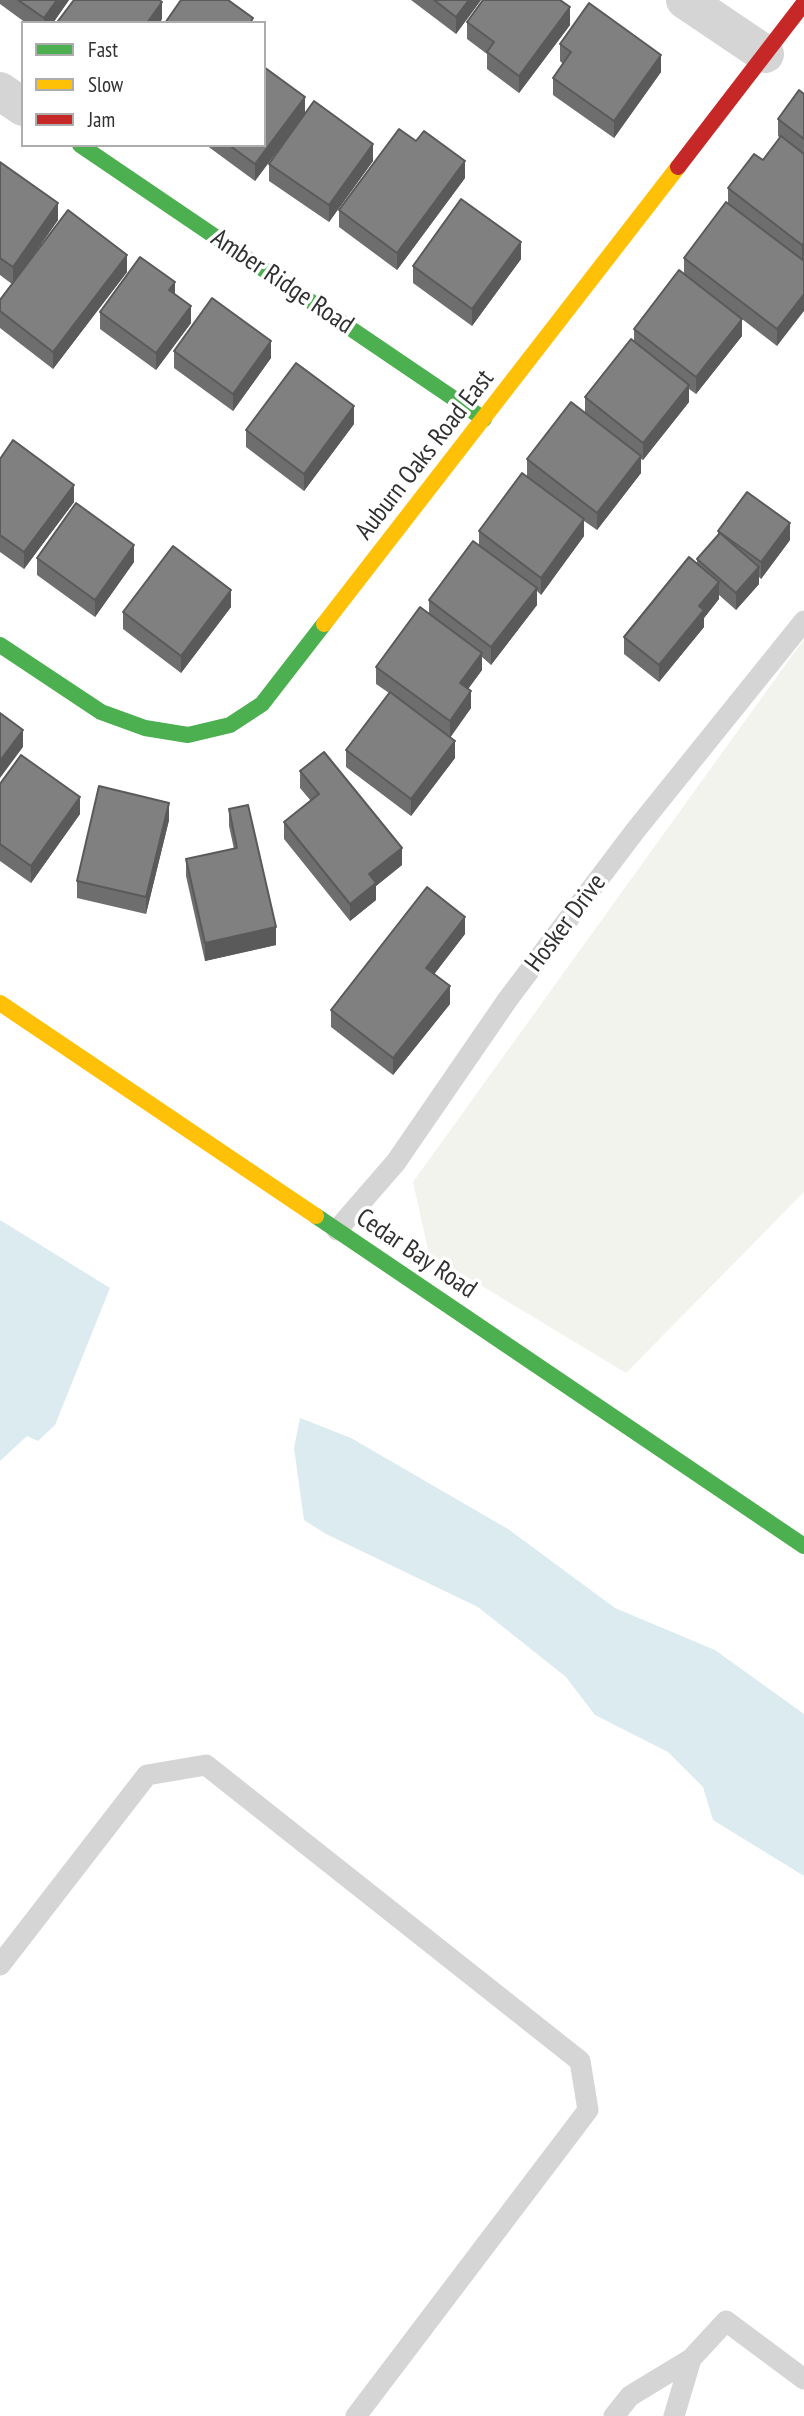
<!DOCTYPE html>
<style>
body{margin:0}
#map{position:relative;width:804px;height:2416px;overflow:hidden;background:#fff;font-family:"PT Sans Narrow",sans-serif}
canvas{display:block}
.legend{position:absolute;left:21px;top:21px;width:245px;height:126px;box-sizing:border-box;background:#fff;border:2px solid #adadad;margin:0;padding:9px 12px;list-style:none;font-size:21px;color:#313131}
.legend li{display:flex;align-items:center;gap:14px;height:35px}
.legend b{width:35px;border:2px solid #adadad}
</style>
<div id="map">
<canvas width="804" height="2416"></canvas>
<ul class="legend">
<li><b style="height:9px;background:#4caf50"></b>Fast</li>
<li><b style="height:9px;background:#ffc107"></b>Slow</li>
<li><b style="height:9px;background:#c62828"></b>Jam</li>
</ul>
</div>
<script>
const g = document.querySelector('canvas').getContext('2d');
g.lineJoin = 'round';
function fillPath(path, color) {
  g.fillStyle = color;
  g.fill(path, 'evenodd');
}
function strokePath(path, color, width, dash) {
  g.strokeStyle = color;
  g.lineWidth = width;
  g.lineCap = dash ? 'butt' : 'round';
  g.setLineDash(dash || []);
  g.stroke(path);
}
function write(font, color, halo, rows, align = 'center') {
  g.font = font + ' "PT Sans Narrow",sans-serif';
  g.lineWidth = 7;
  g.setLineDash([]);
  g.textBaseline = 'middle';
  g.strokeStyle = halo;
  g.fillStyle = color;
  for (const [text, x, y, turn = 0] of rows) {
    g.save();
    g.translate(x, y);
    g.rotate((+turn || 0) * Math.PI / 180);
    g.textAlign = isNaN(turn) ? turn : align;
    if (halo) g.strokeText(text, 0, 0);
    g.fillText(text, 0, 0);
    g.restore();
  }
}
const green = new Path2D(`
 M804,639V1192L626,1373L429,1254L413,1182Z`);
const water = new Path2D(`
 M0,1220L110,1288L55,1425L38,1441L27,1436L0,1461Z
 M300,1418L351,1438L508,1529L615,1608L715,1650L804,1714V1876L713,1820L703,1787L668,1752L595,1715L566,1677L478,1607L326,1534L304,1520L294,1448Z`);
const lane = new Path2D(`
 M337,1230L396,1162L508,999L635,831L804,621
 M0,1965L147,1775L206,1765L580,2061L588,2110L356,2416
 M614,2416L630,2396L691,2359L726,2321L804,2379
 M674,2416L691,2359`);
const street = new Path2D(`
 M685,0L765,54
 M0,91L23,107`);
const fast = new Path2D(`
 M80,145L484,419
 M0,645L101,712L145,728L188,735L230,725L262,704L324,624
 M316,1216L804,1546`);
const slow = new Path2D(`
 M324,624L678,167
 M0,1003L316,1216`);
const jam = new Path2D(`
 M678,167L804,3`);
const wall = new Path2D(`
 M0,0H69L53,23H26L0,4Z
 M411,0H481L456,34Z
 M467,22L570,25L519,93L487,69V54L467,39Z
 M560,44L661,72L614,138L553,95V78L563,64L560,61Z
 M804,94V259L777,346L742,319V336L696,394L689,389V402L643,460L641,459V473L597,530L584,521V536L541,595L537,591V605L491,665L482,657V670L468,689L471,708L450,737L455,758L411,816L346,767V750L389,693L376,684V667L429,614V600L479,545V531L527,476V459L585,413V397L634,341V329L684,274V258L728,203V188L763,160L780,138L778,136V119Z
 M305,114L373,161L329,222L269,181V164L296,126L255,181L206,145H264Z
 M0,162L58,220L23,270L127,272L53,369L0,328V300L12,284L0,275Z
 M465,178L397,270L339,227V210Z
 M521,259L472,326L413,283V266Z
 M100,312L191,323L156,370L100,329Z
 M174,351L271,358L233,411L174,368Z
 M354,424L304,491L246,447V430Z
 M0,459L74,502L24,569L0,552Z
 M718,531L790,540L761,579L759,577V584L736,610L719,595V599L704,618V627L659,682L624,654V637L697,564V559L718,535Z
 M37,558L134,562L95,617L37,575Z
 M231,607L181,673L123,629V612Z
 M300,771L402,865L376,886V900L350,921L284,839V822L311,801L300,788Z
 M0,784L80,814L31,883L0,861Z
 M229,809L276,945L205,961L186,876V859L234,849L229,826Z
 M169,820L146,914L77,898V881Z
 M465,934L434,974L450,1004L393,1075L331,1027V1010Z`);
const shadedWall = new Path2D(`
 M57,0H69L53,23H44V18Z
 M469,0H481L456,34V17Z
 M162,2V19L160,23H147Z
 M570,7V25L519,93V76Z
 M661,55V72L614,138V121Z
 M305,97V114L255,181V164Z
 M373,144V161L329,222V205Z
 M465,161V178L397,270V253Z
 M58,203V220L13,284V267Z
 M521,242V259L472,326V309Z
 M804,242V259L802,262V245Z
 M127,255V272L53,369V352Z
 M175,282V300L169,290Z
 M804,294V311L777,346V329Z
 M191,306V323L156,370V353Z
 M742,319V336L696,394V377Z
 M271,341V358L233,411V394Z
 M689,385V402L643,460V443Z
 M354,406V424L304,491V474Z
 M641,456V473L597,530V513Z
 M74,485V502L24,569V552Z
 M584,519V536L541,595V578Z
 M790,523V540L761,579V562Z
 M134,545V562L95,617V600Z
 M759,567V584L736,610V593Z
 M719,582V599L704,618V627L659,682V665L699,606Z
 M537,588V605L491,665V647Z
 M231,590V607L181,673V656Z
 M482,653V670L460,700V683Z
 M471,691V708L450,738V721Z
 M23,730V747L0,778V761Z
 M455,741V758L411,816V799Z
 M80,797V814L31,883V866Z
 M169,803V820L146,914V897Z
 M402,848V865L376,886V900L350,921V904L369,874Z
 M465,917V934L426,985V968Z
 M276,927V945L205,961V943Z
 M450,986V1004L393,1075V1058Z`);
const building = new Path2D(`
 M18,0H57L44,18Z
 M74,0H159L162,2L147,23H61L58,21Z
 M181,0H228L253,18L250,23H165Z
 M434,0H469L456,17Z
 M483,0H560L570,7L519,76L487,52L494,42L467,22Z
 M589,3L661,55L614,121L553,78L571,52L560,44Z
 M264,67L305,97L255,164L229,145H264Z
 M799,90L804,94V139L778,119Z
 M314,101L373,144L329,205L269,164Z
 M399,129L416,141L424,131L465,161L397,253L339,210Z
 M781,136L804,154V242L802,245L728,188L754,154L763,160Z
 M0,162L58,203L13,267L0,258Z
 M461,199L521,242L472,309L413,266Z
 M726,202L804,261V294L777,329L684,258Z
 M68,210L127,255L53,352L0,311V300Z
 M140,257L175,282L169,290L191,306L156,353L100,312Z
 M679,270L742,319L696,377L634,329Z
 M212,298L271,341L233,394L174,351Z
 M631,339L689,385L643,443L585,397Z
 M296,363L354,406L304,474L246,430Z
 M571,402L641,456L597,513L527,459Z
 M13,440L74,485L24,552L0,535V459Z
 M522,473L584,519L541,578L479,531Z
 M747,492L790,523L761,562L718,531Z
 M76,503L134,545L95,600L37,558Z
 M720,533L759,567L736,593L697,559Z
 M473,541L537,588L491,647L429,600Z
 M173,546L231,590L181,656L123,612Z
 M689,557L719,582L699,606L704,610L659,665L624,637Z
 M420,607L482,653L460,683L471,691L450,721L376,667Z
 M390,692L455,741L411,799L346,750Z
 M0,713L23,730L0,761Z
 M324,752L402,848L369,874L376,883L350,904L284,822L319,794L300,771Z
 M21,755L80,797L31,866L0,844V784Z
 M99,786L169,803L146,897L77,881Z
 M248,805L276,927L205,943L186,859L237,848L229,809Z
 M427,887L465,917L426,968L450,986L393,1058L331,1010Z`);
const streetNames = [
 ["Amber Ridge Road",282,282,34],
 ["Auburn Oaks Road East",425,455,-52],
 ["Hosker Drive",566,923,-53],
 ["Cedar Bay Road",416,1254,34]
];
fillPath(green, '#f1f3ec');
fillPath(water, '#dbebf0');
strokePath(lane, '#d5d5d5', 21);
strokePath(street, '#d5d5d5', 38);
strokePath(fast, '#4caf50', 16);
strokePath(slow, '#ffc107', 16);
strokePath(jam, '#c62828', 16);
fillPath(wall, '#6e6e6e');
fillPath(shadedWall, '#5a5a5a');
fillPath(building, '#808080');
strokePath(building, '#5a5a5a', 2);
write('26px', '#313131', '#fff', streetNames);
</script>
